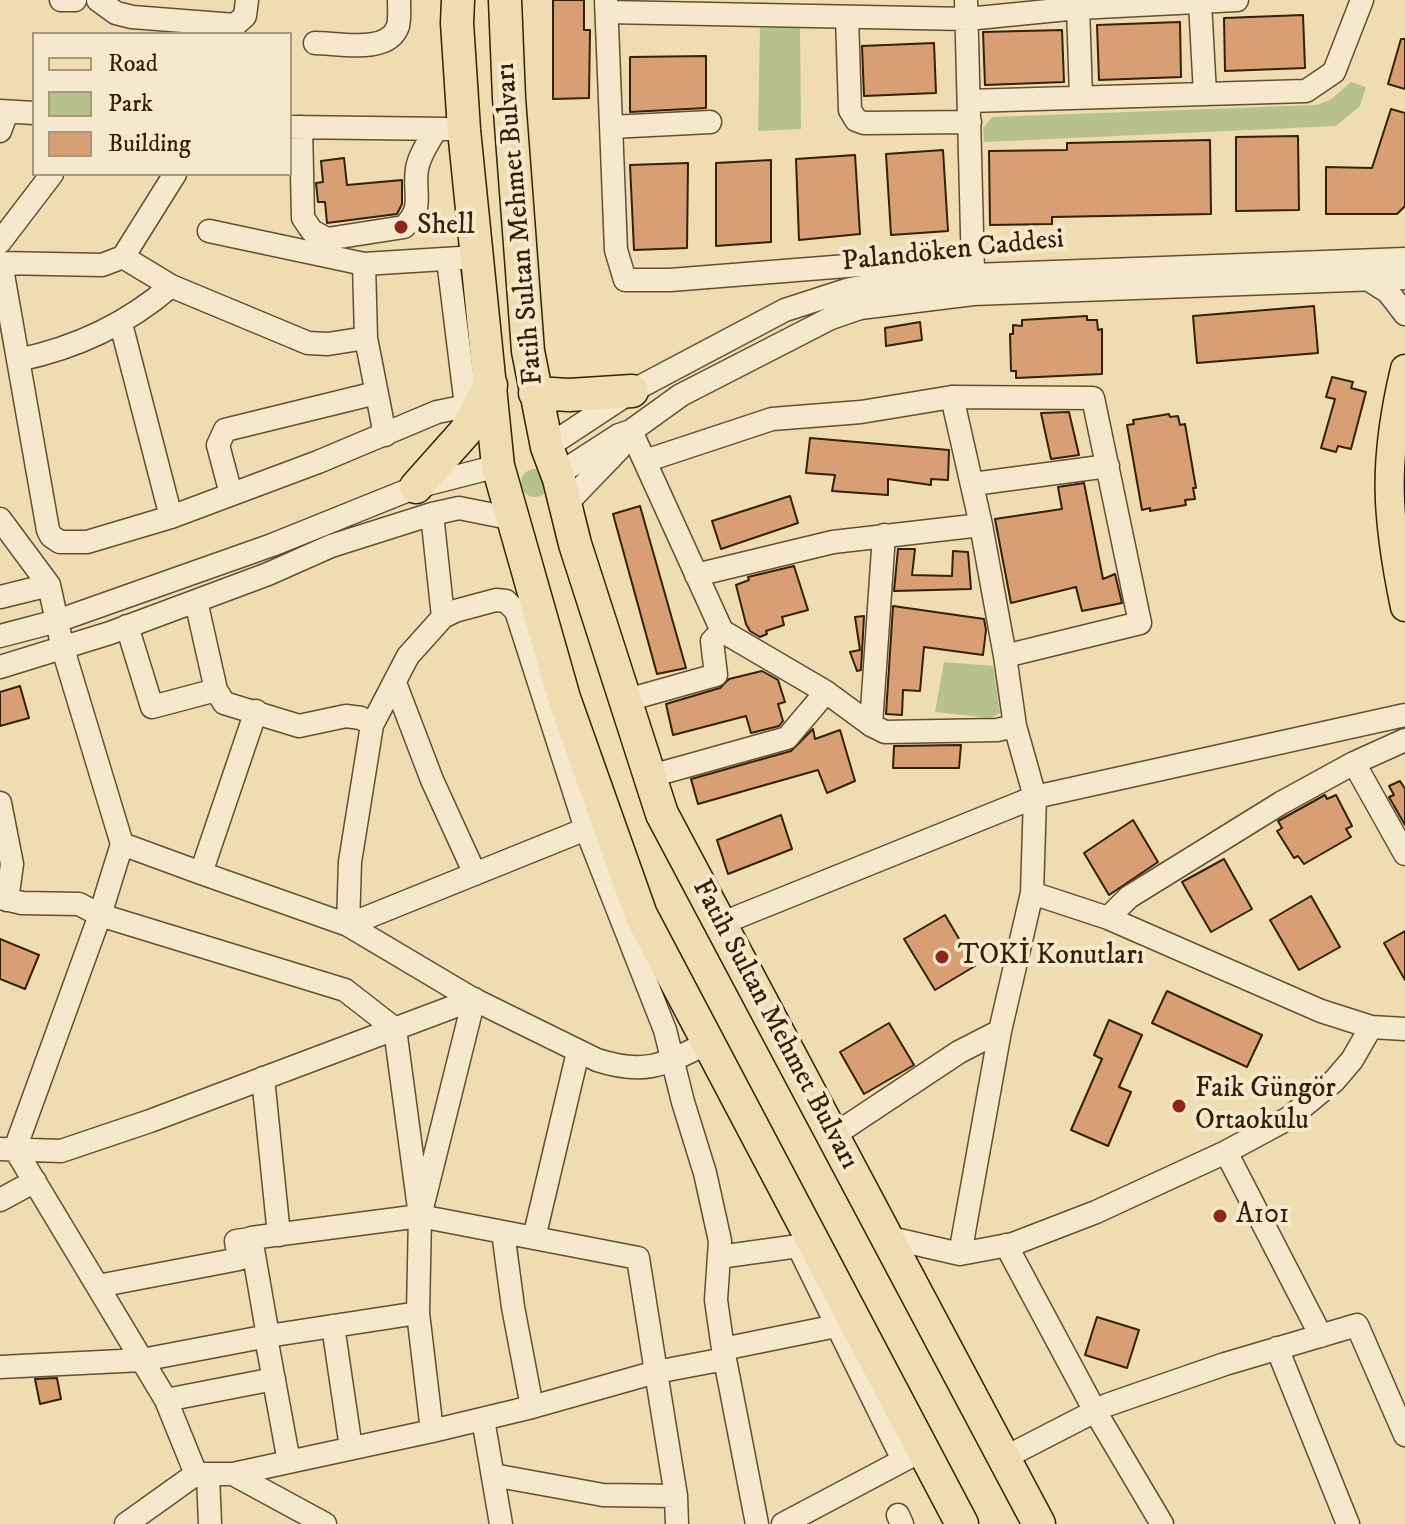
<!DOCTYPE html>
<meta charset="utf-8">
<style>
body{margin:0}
#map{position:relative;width:1405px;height:1524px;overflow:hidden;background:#efdcb2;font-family:"IM FELL DW Pica",serif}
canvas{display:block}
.legend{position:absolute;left:32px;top:32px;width:260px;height:144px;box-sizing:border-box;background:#f5e8cd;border:2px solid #a7987d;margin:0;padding:10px 14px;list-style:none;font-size:24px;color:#332006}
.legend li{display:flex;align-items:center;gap:16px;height:40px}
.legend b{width:40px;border:2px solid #a7987d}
</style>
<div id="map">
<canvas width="1405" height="1524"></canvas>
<ul class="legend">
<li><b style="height:10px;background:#efdcb2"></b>Road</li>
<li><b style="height:22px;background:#b6c18e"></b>Park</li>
<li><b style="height:22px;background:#d99f74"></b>Building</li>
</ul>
</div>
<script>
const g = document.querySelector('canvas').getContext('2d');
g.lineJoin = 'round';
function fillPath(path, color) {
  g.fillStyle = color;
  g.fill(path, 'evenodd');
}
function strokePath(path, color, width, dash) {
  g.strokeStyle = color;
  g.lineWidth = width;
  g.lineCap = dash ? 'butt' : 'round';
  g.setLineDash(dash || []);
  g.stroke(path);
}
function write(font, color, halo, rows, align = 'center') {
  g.font = font + ' "IM FELL DW Pica",serif';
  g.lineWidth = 8;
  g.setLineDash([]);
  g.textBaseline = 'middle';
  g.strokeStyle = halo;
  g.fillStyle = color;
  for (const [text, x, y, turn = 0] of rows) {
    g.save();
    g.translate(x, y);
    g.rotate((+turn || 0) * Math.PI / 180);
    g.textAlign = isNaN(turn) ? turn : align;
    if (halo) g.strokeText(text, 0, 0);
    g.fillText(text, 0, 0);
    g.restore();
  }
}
const green = new Path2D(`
 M760,28H800L801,129L758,131Z
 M1351,82L1366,87L1360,106L1336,126L984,142L983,128L992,117L1316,105L1330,100Z
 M521 483a14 14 0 1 1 28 0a14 14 0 1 1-28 0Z
 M944,662L993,666L1000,713L992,718L935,712Z`);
const building = new Path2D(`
 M553,0H584V30H590L589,98L553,99Z
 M1303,15L1305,68L1225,71L1224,18Z
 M1180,22L1181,77L1099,80L1097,25Z
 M1062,30L1064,82L985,85L983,32Z
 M1401,39H1405V89L1388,84Z
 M934,43L936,93L864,96L862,46Z
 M706,56V108L630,112V57Z
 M1391,109L1405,113V206L1397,214H1326V167L1372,168Z
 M1298,136L1299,210L1236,211V137Z
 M1210,140L1211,214L1052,217V224L990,225L989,151L1067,150V143Z
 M943,150L948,231L891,235L886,154Z
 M855,155L860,234L799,240L796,159Z
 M344,158L347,185L402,180V204L397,214L327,223L325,202H318L316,183L323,182L321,161Z
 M771,160V242L716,246V163Z
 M688,163L687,248L634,250L630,165Z
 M1314,306L1318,353L1197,363L1193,316Z
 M1087,316V320H1097L1098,330L1102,329V374L1016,378V371H1011L1010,334H1013V325L1022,326V320Z
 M920,322L922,340L886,346L885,328Z
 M1332,377L1353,382L1351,388L1366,392L1351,449L1338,446L1336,452L1321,448L1335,399L1326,397Z
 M1069,412L1079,455L1051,459L1041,413Z
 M1169,414L1170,417L1178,416L1180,425L1185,424L1196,488H1193L1195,499L1185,500L1186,505L1150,511V508L1142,510L1127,425L1134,424L1133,420Z
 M810,438L949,450L948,480L931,479V485L888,479V495L832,491L835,475L806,473Z
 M1084,483L1103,579L1115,574L1122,603L1082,611L1076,587L1011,603L995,519L1062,509L1058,487Z
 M790,496L798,523L721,549L712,521Z
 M640,506L686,668L657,674L613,514Z
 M898,549H915L912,575L952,576L953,551L968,552L971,589L894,591Z
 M794,566L808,610L782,617L784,625L766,631L767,634L760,637L750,631L746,624L736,585L749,580L748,577Z
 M893,606L984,619L986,630L983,655L924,647L920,691L903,690L902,715L886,714Z
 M864,616L861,670L857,671L850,652L860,650L855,617Z
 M762,671L778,680L785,702L778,704L783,721L779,726L751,733L746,716L673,735L666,704L720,688L729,679Z
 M20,686L29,718L0,726V692Z
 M813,729L815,739L840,730L855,781L827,793L818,770L698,804L691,779L791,751Z
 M961,745L959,768H893L894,746Z
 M1400,781L1405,789V825L1389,797L1394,795L1389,786Z
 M1325,795L1327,799L1336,795L1352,826L1346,829L1351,837L1304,864L1298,856L1294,858L1277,831L1282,828L1278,821Z
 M781,815L792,849L728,874L717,840Z
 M1133,820L1158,862L1109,895L1084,853Z
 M1224,859L1252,909L1211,932L1182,882Z
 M1311,896L1340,947L1299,970L1270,920Z
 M945,915L975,966L935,990L904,939Z
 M1405,931V980L1384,943Z
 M0,939L39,955L25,989L0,979Z
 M1167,991L1262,1035L1247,1067L1152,1023Z
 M1109,1020L1142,1035L1119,1087L1131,1092L1108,1146L1071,1130L1102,1059L1094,1055Z
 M889,1023L914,1065L864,1094L840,1052Z
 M1097,1317L1139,1330L1127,1368L1085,1355Z
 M57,1378L61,1399L40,1404L35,1379Z`);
const minor = new Path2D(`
 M61,0H75
 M98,0L116,13L132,17L235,25L245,16L247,0
 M606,0L616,250L625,280H670L973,256
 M966,0L973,271
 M1200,2L1205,94
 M1078,8L1081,96
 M607,12L967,19L1078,8L1237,0
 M847,17L850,110L856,120L864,123L970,122
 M315,43C338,43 388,55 398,26C400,18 399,8 399,0
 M969,101L1306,91L1334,72L1362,0
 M0,111L34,113
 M290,127L447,129
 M301,127L303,218L312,231L327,239L404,227C425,206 413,195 417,169C419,155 429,142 436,129
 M611,127L710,122
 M0,131L7,112
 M209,231L364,264L476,257
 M0,242L52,174
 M123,257L171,286L308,343L328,344L366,338
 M448,260L466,406
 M0,263L102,265L123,257L175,174
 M1,263L48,530L51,536L60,542H87L171,517L318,462L437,412L482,403
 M364,264L366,338L385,435
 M1366,278L1388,292L1405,314
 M121,324L171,517
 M18,360C76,348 126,325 171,286
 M952,397L981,525L1005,656
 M547,447L632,391L785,310L850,289L879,284L973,275L1405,259
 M645,461L772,419L861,412L952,397L1093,398L1140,623L1005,656L1015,726L1035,797L1032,893L1000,1031L959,1052L834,1135
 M557,475L619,435L631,431L722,631L826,692L871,725L885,732L997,730L1015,726
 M973,484L1108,466
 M231,494L218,445L225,430L376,393
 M566,504L619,449L631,431L681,395L831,318L860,308L973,294L1405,278
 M432,514L443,617
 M0,519L49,585L0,597
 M696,575L833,542L981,525
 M49,585L63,649L122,844L100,915L15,1149L166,1400L196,1474H233L325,1524
 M196,601L216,690L224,703L299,726L346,716L361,718L372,725
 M127,626L152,707L216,690
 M0,636L57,621L272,545L416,487L498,466
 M0,667L110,633L268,574L331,546L432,514L459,508L514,519
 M395,683L432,780L475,874
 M627,700L716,675L712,641L722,631
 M256,711L201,873L348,925L471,998L597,1060C647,1076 665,1064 709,1042
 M871,725L884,535
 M1354,763L1405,854
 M651,776L787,738L826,692
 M0,803L12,864L7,900
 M122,844L201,873
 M0,898L22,903L79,904L100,915L345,990L395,1029L420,1216L418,1313L432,1431L532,1407L656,1372L676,1496L677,1524
 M1108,918L1129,897L1281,803L1354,763L1405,740
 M720,924L1035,797L1405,715
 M348,925L350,862L372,725L408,656L443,617L455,611L496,600L506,601L516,611L586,829L665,1030L683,1102L705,1173L720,1241L716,1300L723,1349L757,1524
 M348,925L586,829
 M1371,1027L1405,1029
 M263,1078L279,1235
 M0,1149L61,1151L150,1121L474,999
 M1226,1152L1321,1336
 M0,1200L35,1181
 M423,1204L474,999
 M503,1232L513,1307L532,1407
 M886,1237L960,1254L1000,1031
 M534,1238L578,1052
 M1006,1245L1095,1411L1162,1524
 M798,1246L903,1460
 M960,1254L1013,1244L1096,1212L1226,1152L1289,1118L1334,1081L1352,1060L1371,1027L1321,1011L1108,918L1032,893
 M719,1257L813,1244
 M98,1286L239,1259L236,1241L250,1239
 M333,1326L351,1448
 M268,1336L418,1313
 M266,1337L289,1462
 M1277,1348L1348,1524
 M723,1349L851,1323
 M0,1367L142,1360L268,1336L251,1238L420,1216L638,1258L656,1372L725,1359
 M166,1400L274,1379
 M483,1419L501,1524
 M1004,1458L1107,1405L1225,1364L1357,1325L1405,1435
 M233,1474L432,1431
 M208,1475L210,1524
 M493,1475L603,1495L676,1496
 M898,1515L902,1524
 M126,1524L196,1474
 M783,1524L917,1453`);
const major = new Path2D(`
 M1405,369C1383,461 1386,516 1405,607`);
const highway = new Path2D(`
 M458,0L457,23L464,130L498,466L564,698L641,915L962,1524
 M505,0L509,98L528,351L547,447L559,479L575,544L662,814L1039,1524
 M535,393L569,395L632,391
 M416,487L465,432L491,385`);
const markers = [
 [401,227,8,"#8f2418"],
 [942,957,8,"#8f2418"],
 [1179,1106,8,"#8f2418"],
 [1220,1216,8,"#8f2418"]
];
const streetNames = [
 ["Fatih Sultan Mehmet Bulvarı",521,224,-95],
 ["Palandöken Caddesi",953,252,-6],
 ["Fatih Sultan Mehmet Bulvarı",774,1025,62]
];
const poiNames = [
 ["Shell",417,227],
 ["TOKİ Konutları",958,957],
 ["Faik Güngör",1195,1090],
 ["Ortaokulu",1195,1122],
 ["A101",1236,1216]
];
fillPath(green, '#b6c18e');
fillPath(building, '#d99f74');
strokePath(building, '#332006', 2);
strokePath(minor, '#624f31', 25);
strokePath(major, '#332006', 31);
strokePath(highway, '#332006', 35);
strokePath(minor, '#f5e8cd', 22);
strokePath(major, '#efdcb2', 28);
strokePath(highway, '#efdcb2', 32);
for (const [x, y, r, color] of markers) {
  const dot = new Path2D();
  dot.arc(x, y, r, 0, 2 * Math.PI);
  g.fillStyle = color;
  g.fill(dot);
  strokePath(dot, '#f5e8cd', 3);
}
write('28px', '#332006', '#f5e8cd', streetNames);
write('28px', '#332006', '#f5e8cd', poiNames, 'left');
</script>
